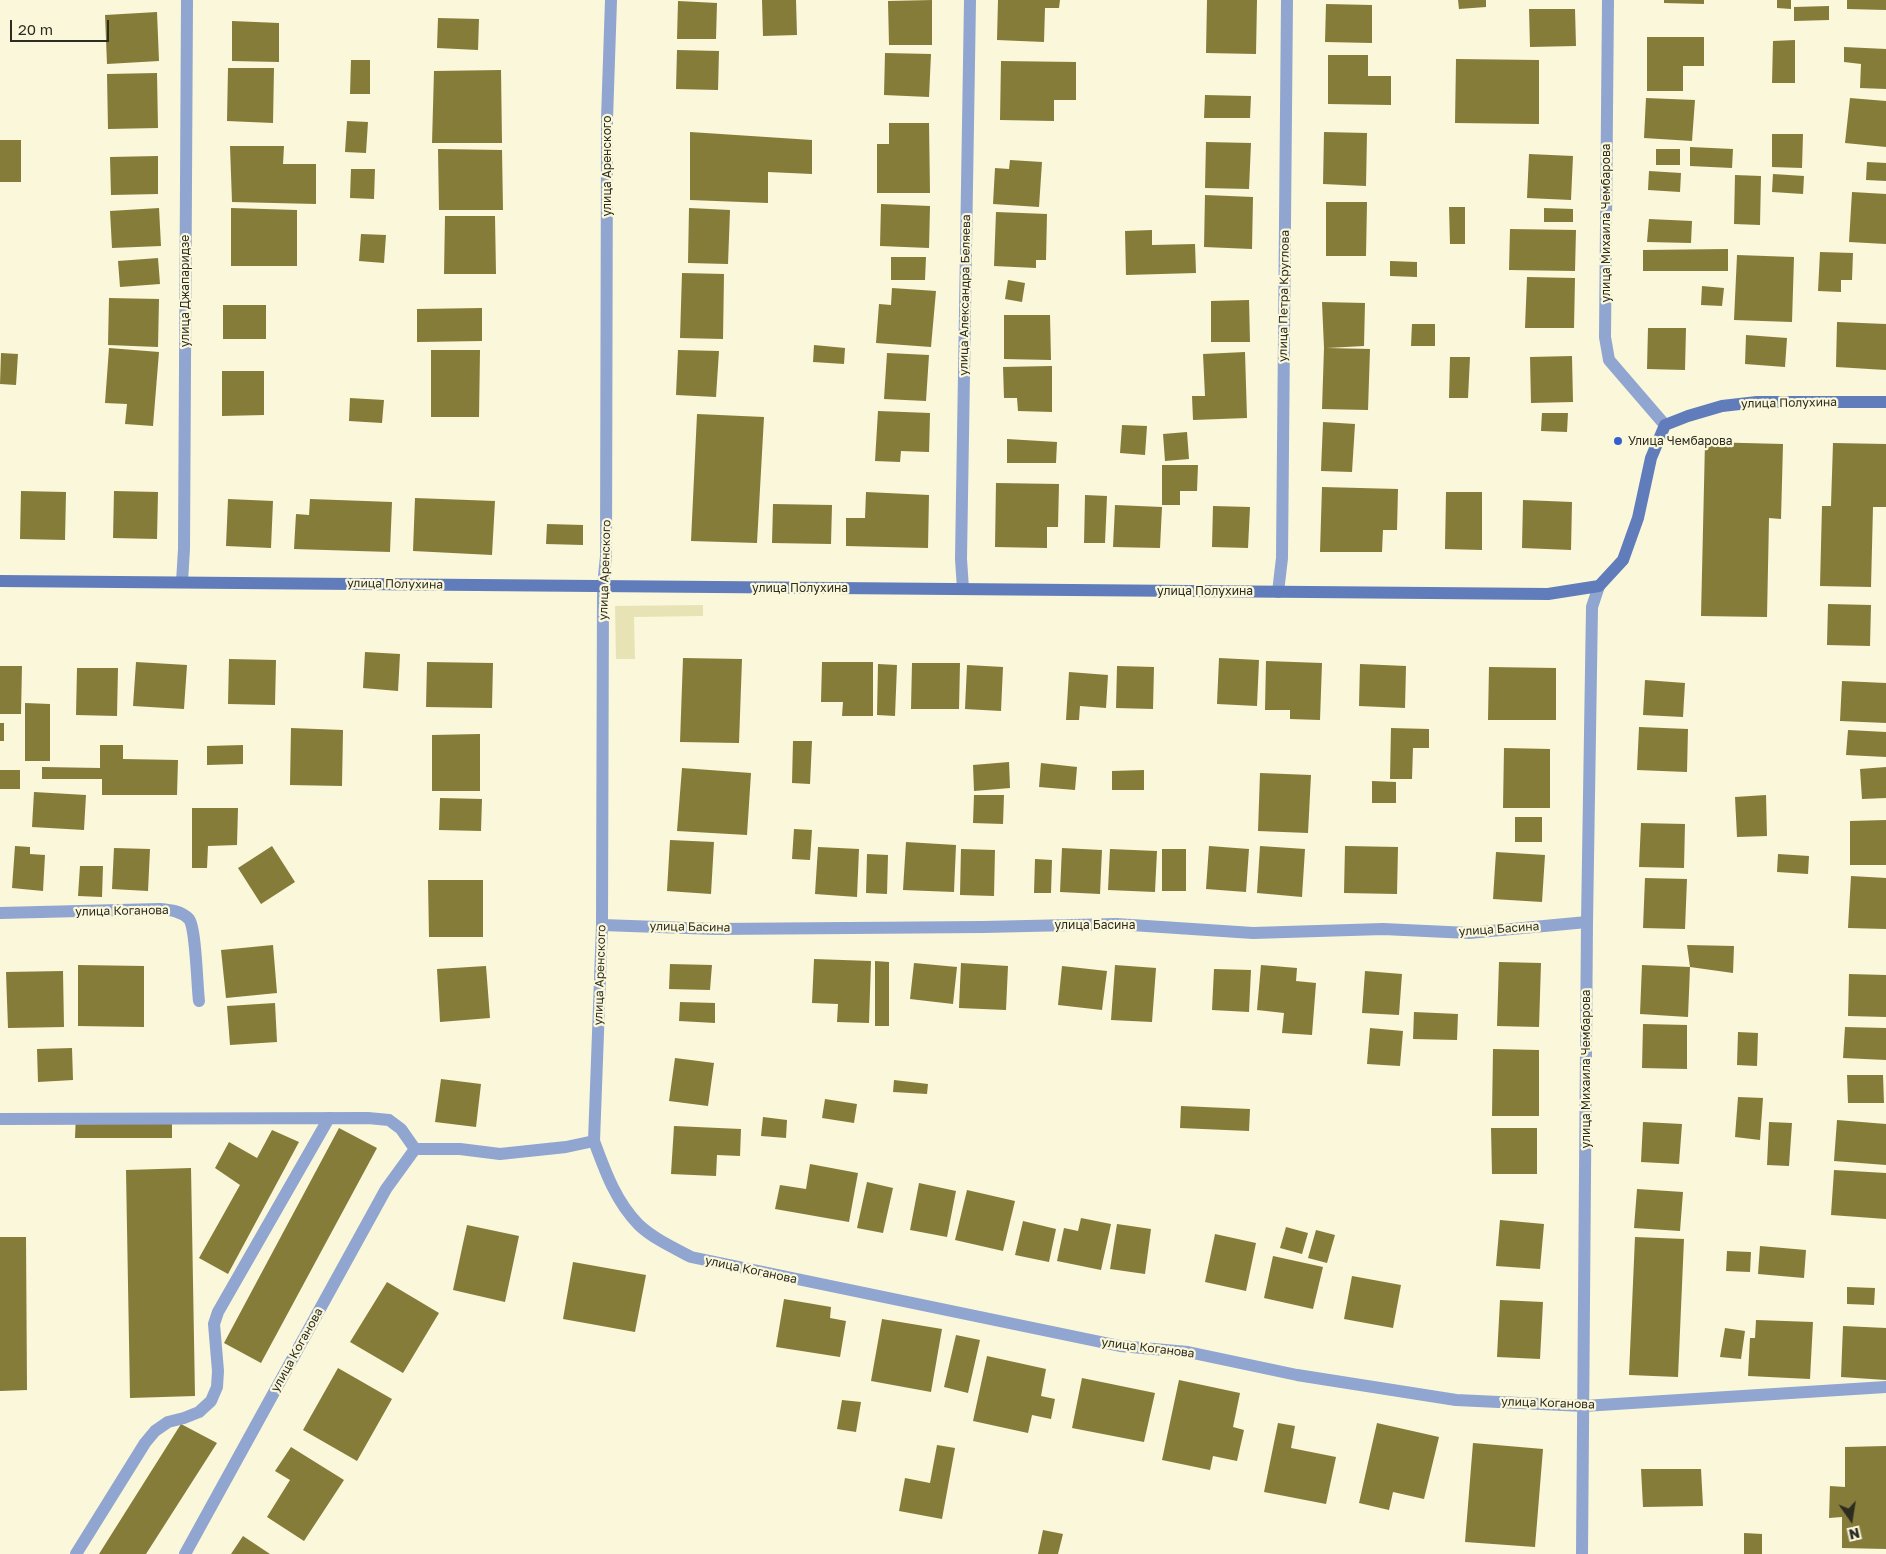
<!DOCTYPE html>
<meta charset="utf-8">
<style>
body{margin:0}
#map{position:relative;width:1886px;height:1554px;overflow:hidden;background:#faf7da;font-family:"Golos Text",sans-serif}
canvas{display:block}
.north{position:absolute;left:1826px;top:1494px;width:50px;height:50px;-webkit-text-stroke:4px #faf7da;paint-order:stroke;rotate:167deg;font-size:14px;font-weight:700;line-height:20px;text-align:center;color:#2d2c21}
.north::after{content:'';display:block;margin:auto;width:18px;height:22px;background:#2d2c21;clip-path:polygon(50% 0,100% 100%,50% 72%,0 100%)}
.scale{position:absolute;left:10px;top:20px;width:99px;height:22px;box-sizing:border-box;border:2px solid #2d2c21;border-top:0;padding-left:6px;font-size:15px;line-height:18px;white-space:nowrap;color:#2d2c21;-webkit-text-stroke:4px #faf7da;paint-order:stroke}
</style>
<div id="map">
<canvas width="1886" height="1554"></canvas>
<div class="north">N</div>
<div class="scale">20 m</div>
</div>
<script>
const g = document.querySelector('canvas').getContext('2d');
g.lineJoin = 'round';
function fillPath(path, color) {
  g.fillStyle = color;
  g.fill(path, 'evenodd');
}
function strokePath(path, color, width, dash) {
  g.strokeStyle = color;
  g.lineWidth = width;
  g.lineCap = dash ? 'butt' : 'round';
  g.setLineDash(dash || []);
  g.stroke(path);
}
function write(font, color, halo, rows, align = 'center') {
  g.font = font + ' "Golos Text",sans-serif';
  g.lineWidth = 4.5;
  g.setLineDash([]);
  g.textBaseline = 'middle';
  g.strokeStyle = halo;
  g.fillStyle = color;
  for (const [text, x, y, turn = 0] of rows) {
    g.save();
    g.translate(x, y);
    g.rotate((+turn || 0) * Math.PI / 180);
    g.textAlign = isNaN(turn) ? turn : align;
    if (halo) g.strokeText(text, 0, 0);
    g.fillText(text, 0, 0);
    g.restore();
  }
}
const green = new Path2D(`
 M703,605V616L634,617L635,659H616L615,606Z`);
const building = new Path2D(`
 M762,0H796L797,35L763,36Z
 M932,0V45H889L888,1Z
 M998,0H1060L1059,8H1045L1044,42L997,40Z
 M1207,0H1257L1256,54L1206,53Z
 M1458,0H1486V7L1459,9Z
 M1664,0H1704V4L1664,3Z
 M1777,0H1791V9L1777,8Z
 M1847,0H1886V10L1847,9Z
 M678,1L717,3L716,39H677Z
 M1326,4L1372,5V43L1325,42Z
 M1829,6V20L1794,21V7Z
 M1529,9H1575L1576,46L1530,47Z
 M157,12L159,61L107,64L105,15Z
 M438,18L479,19L478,50L437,48Z
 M232,21L279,23V62L232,61Z
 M1647,37H1704V66H1683V91H1647Z
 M1795,40V83H1772L1773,41Z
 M1844,47L1886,49V89L1860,88L1861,64L1844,62Z
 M677,50L719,51L718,90L676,89Z
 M885,53L931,54L929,97L884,95Z
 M1328,55H1368V76H1391V105L1328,104Z
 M1456,59L1539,60V124L1455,123Z
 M351,60H370V94H350Z
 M1001,61L1076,62V100H1054V121L1000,120Z
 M228,68H274L273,123L227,121Z
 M501,70L502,143H432L434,71Z
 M157,73L158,128L108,129L107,74Z
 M1205,95L1251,96L1250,118H1204Z
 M1646,98L1695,100L1692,141L1644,138Z
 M1850,98L1886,101V147L1845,143Z
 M347,121L368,122L366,153L345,152Z
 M889,123H929L930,193H877V144H889Z
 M690,132L812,140V174L768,172V203L690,200Z
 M1324,132L1367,133L1366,186L1323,184Z
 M1772,134H1803L1802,168L1772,167Z
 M0,140H21V182H0Z
 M1206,142L1251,143L1249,189L1205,188Z
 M230,146H284L283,164H316V204L232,202Z
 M1690,147L1733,149L1732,168L1690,166Z
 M438,149L502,150L503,210H439Z
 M1656,149H1680V165H1656Z
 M1529,154L1573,156L1571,200L1527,198Z
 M158,156V194L111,195L110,157Z
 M1010,160L1042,162L1039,207L993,204L995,168L1009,169Z
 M1867,162L1886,163V181L1866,180Z
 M351,169H375L374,199L350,198Z
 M1649,171L1681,173L1680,192L1648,190Z
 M1773,174L1804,176L1803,194L1772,192Z
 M1735,175L1761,176L1760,225L1734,224Z
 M1852,192L1886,194V244L1849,242Z
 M1205,195L1253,197L1252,249L1204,247Z
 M1326,202H1367L1366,256H1326Z
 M881,204L930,206L929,248L880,246Z
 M1449,207H1465V244H1450Z
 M159,208L161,246L112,248L110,211Z
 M231,208L297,210V266H231Z
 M689,208L730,210L728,264L688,263Z
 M1544,208L1573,209V222H1544Z
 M996,212L1047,214L1046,260H1036V268L994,266Z
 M445,216H495L496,274H444Z
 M1649,219L1692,221L1691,243L1647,242Z
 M1510,229L1576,230L1575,271L1509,270Z
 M1152,230V245L1195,244L1196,273L1126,275L1125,231Z
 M361,234L386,235L384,263L359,261Z
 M1728,249V271H1643V250Z
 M1820,252L1853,253L1852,280H1841V292L1818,291Z
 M1737,255L1794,257L1792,322L1734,320Z
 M891,257H926L925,280H891Z
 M158,258L160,284L120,287L118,261Z
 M1390,261L1417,262V277L1390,276Z
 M682,273L724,274L723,339L680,338Z
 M1527,277L1575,278L1574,328H1525Z
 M1008,280L1025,283L1022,302L1005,299Z
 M1702,286L1724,288L1722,306L1701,305Z
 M892,288L936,291L931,347L876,343L879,304L891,305Z
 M109,298L159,299L158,347L108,345Z
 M1249,300L1250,342H1211V301Z
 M1322,302L1365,303L1364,346L1327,348L1370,349L1368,410L1322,409L1324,348Z
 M223,305H266V339H223Z
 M482,308V341L417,342V309Z
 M1004,315H1050L1051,360L1004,359Z
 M1837,322L1886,324V370L1836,367Z
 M1412,324H1435V346H1411Z
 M1648,328H1686L1685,370L1647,369Z
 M1746,335L1787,338L1785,367L1745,364Z
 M814,345L845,348L844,364L813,362Z
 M109,348L159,352L153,426L125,424L127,404L105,403Z
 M431,350H480L479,417H431Z
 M678,350L719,351L716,397L676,395Z
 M1245,352L1247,418L1193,420L1192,396H1205L1203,354Z
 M1,353L18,354L16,385L0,384Z
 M887,353L929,355L926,401L884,399Z
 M1572,356L1573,402L1531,403L1530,357Z
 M1450,357H1470L1468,398H1449Z
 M1052,366V412L1018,411L1017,398H1004L1003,367Z
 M222,371H264V415L222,416Z
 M350,398L384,400L382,423L349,421Z
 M878,411L930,413L929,452L901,451L900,462L875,461Z
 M1542,413H1568L1567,432L1541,431Z
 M697,414L764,417L757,543L691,541Z
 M1323,422L1355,424L1352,472L1321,471Z
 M1122,425L1147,426L1145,455L1120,453Z
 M1187,432L1189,459L1165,461L1163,434Z
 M1007,439L1057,442L1056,463H1007Z
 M1705,442L1783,444L1781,519L1769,518L1767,617L1701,616Z
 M1833,443L1886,444V507H1873L1871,587L1820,586L1822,506H1831Z
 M1162,465H1198L1197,491H1180V505H1162Z
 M996,483L1059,484L1058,527H1047V548L995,547Z
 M1322,487L1398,489L1397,530H1383L1382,552H1320Z
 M21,491L66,492L65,540L20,539Z
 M114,491L158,492L157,539L113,538Z
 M866,492L929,495L928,548L846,546V518H865Z
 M1446,492H1482V550L1445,549Z
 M1085,495L1107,496L1105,543H1084Z
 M415,498L495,501L492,555L413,551Z
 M228,499L273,501L271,548L226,546Z
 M310,499L392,502L390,552L294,549L296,514L309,515Z
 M1523,500L1572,502L1571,550L1522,548Z
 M773,504L832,505L831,544L772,543Z
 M1115,505L1162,507L1160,548L1113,547Z
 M1213,506L1250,507L1248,548L1212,547Z
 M547,524L583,525V545L546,544Z
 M1828,604L1871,605L1870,646L1827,645Z
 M365,652L400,654L398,691L363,688Z
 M683,658L742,659L739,743L680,742Z
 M1219,658L1259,660L1257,706L1217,704Z
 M229,659L276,660L275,705L228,704Z
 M1266,661L1322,663L1320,720L1290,719V710H1265Z
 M136,662L187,665L184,709L133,706Z
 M427,662L493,663L492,708L426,707Z
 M822,662H873V716H842L843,702H821Z
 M912,663H960L959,709H911Z
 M878,664L897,665L895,716L877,715Z
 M1360,664L1406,666L1405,708L1359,706Z
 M967,665L1003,667L1001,711L965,709Z
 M0,666H22L21,714H0Z
 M1117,666L1154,667L1153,709L1116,708Z
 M1489,667L1556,668V720H1488Z
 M77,668H118L117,716L76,715Z
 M1069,672L1108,675L1106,708L1080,706L1079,720H1066Z
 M1645,680L1685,683L1683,717L1643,715Z
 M1842,681L1886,683V723L1840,721Z
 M25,703L50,704V761H25Z
 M0,723H4V741H0Z
 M1639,727L1688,729L1687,772L1637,770Z
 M291,728L343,730L342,786L290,785Z
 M1391,728L1429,729V748H1413L1412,779H1390Z
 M1848,730L1886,732V757L1846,755Z
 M480,734V791H432V735Z
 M793,741H812L810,784L792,783Z
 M100,745H123V759L178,760L177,795H102V779H42V767L100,768Z
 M243,745V764L207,765V746Z
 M1504,748L1550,749V808H1503Z
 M1009,762L1010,788L974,791L973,765Z
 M1041,763L1077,767L1075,790L1039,787Z
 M1886,767V798L1862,799L1860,769Z
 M682,768L751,773L747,835L677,831Z
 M0,770H20V789H0Z
 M1144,770V790H1112V771Z
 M1260,773L1311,775L1308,833L1258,831Z
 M1372,781L1396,782V803H1372Z
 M34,792L86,795L84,830L32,827Z
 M974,795H1004L1003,824L973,823Z
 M1766,795L1767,836L1737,837L1735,797Z
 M440,798L482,799L481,831L439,830Z
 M192,808H238L237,845L208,846L207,868H192Z
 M1515,817H1542V842H1515Z
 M1886,820V865H1850V821Z
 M1641,823L1685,824L1684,868L1639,867Z
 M794,829L812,830L810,860L792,859Z
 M670,840L714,842L711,894L667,891Z
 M906,842L956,845L954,892L903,890Z
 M15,846L30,847V854L45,855L43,891L12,888Z
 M272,846L295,882L261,904L238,868Z
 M1209,846L1249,849L1246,892L1206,889Z
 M1260,846L1305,849L1302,897L1257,893Z
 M1345,846L1398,847L1397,894L1344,893Z
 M818,847L859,849L857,897L815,894Z
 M114,848L150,849L148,891L112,889Z
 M1062,848L1102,850L1100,894L1060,892Z
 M961,849L995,850L994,896L960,895Z
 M1110,849L1157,851L1155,892L1108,890Z
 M1162,849H1186V891H1162Z
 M1496,852L1545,855L1542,902L1493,899Z
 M867,854L888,855L887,894L866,893Z
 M1778,854L1809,856L1808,874L1777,872Z
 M1035,859L1052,860L1051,893H1034Z
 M80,866H103L102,897L78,896Z
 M1851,876L1886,878V929L1848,928Z
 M1645,878L1687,879L1685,929L1643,928Z
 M428,880H483V937H429Z
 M273,945L277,993L226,998L221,950Z
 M1687,945L1734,946L1733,973L1690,967Z
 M814,959L871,961L869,1023L837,1022L838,1004L812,1003Z
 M875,961L889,962V1026H875Z
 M1499,962L1541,963L1539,1027L1497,1026Z
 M914,963L957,967L953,1004L910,999Z
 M961,963L1008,966L1006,1010L959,1008Z
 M670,964L712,965L710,990L669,989Z
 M78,965L144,966V1027L78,1026Z
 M1115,965L1156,968L1152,1022L1111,1020Z
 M1261,965L1297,968L1296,981L1316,983L1312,1035L1282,1033L1284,1013L1257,1010Z
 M1642,965L1690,967L1688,1017L1640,1014Z
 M486,966L490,1018L440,1022L437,969Z
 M1062,966L1107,971L1102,1010L1058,1005Z
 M1214,969L1251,970L1249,1012L1212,1010Z
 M63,971L64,1027L8,1028L6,972Z
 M1365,971L1402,974L1399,1015L1362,1013Z
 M1849,974L1886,975V1017L1848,1016Z
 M680,1002L715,1003V1023L679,1021Z
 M275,1003L277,1042L230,1045L227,1006Z
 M1414,1012L1458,1014L1457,1040L1413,1039Z
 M1643,1024L1687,1025V1069L1642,1068Z
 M1845,1027L1886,1028V1060L1843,1058Z
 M1370,1028L1403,1031L1400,1066L1367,1064Z
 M1738,1032L1758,1033L1757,1066L1737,1065Z
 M72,1048L73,1080L38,1082L37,1049Z
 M1493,1049L1539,1050V1116H1492Z
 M675,1058L714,1063L708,1106L669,1101Z
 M1847,1075H1883L1884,1103H1848Z
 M441,1079L481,1084L476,1127L435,1122Z
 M894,1080L928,1084L927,1094L893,1092Z
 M1738,1097L1763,1098L1760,1140L1735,1137Z
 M825,1099L857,1104L854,1123L822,1118Z
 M1181,1106L1250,1109L1249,1131L1180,1128Z
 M76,1113L172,1114V1138H75Z
 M763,1117L787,1120L786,1138L761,1136Z
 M1837,1120L1886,1124V1165L1834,1161Z
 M1643,1122L1682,1124L1679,1164L1641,1162Z
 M1769,1122L1792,1123L1789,1166L1767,1165Z
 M674,1126L741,1129L740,1156L717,1155L716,1176L671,1174Z
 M339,1128L377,1148L261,1363L224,1343Z
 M1491,1128H1537V1174H1492Z
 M272,1130L299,1142L228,1274L199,1258L240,1185L215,1168L229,1142L257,1158Z
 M810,1164L858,1173L849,1222L775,1209L780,1185L806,1189Z
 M191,1168L195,1396L130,1398L126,1170Z
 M1834,1170L1886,1173V1219L1831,1215Z
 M867,1182L893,1188L883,1233L857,1228Z
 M919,1183L956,1191L947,1237L910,1230Z
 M1637,1189L1683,1192L1680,1231L1634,1228Z
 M967,1190L1015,1201L1003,1251L955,1240Z
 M1081,1218L1111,1224L1101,1270L1057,1261L1064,1228L1078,1231Z
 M1500,1220L1544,1224L1540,1269L1496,1266Z
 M1023,1221L1056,1229L1049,1262L1015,1255Z
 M1117,1224L1151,1229L1145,1274L1110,1269Z
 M467,1225L519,1236L505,1302L453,1290Z
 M1286,1227L1308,1233L1302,1254L1280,1248Z
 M1316,1230L1335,1235L1327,1263L1308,1258Z
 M1215,1234L1256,1243L1246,1291L1205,1282Z
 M0,1237H26L27,1390L0,1391Z
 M1635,1237L1684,1239L1678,1377L1629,1375Z
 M1760,1246L1806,1250L1804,1278L1758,1274Z
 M1727,1251L1751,1252L1750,1272L1726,1271Z
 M1273,1256L1323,1267L1313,1309L1264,1298Z
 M573,1262L646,1275L635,1332L563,1319Z
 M1352,1276L1401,1285L1393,1328L1344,1319Z
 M387,1282L439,1313L403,1373L350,1342Z
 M1847,1287L1875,1288L1874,1305L1847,1304Z
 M784,1299L831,1307L830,1318L846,1321L840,1357L776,1347Z
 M1500,1300L1543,1302L1540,1359L1497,1357Z
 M882,1319L942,1329L931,1392L871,1381Z
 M1756,1320L1813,1322L1810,1379L1748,1376L1750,1338H1755Z
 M1843,1326L1886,1328V1380L1841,1377Z
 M1725,1328L1745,1331L1741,1359L1720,1357Z
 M956,1335L980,1340L968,1393L944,1387Z
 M987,1356L1046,1369L1041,1396L1055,1399L1051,1419L1032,1415L1028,1433L973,1421Z
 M338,1368L392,1399L357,1461L303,1430Z
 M1082,1378L1155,1393L1144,1442L1072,1428Z
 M1179,1380L1240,1393L1233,1427L1244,1430L1237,1461L1213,1456L1210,1470L1162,1460Z
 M842,1400L861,1402L856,1432L837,1429Z
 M1278,1423L1295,1426L1291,1448L1336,1457L1326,1504L1264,1492Z
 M1377,1423L1439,1437L1424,1499L1393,1492L1389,1510L1359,1503Z
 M181,1424L217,1443L146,1554H99Z
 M1473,1443L1543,1449L1535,1547L1465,1542Z
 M937,1445L955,1448L942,1519L899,1511L905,1478L930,1483Z
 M1886,1446V1549L1842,1548V1517L1829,1518L1830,1486L1845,1487V1447Z
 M291,1447L344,1480L304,1541L267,1517L290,1480L275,1471Z
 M1641,1469H1701L1703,1506L1643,1507Z
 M1043,1530L1063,1534L1058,1554H1038Z
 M1744,1533L1762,1534V1554H1744Z
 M243,1536L270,1554H231Z`);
const service = new Path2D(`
 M76,1554L145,1443L155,1431L168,1422L184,1418L199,1412L211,1401L217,1387L218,1371L214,1324L218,1312L329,1118`);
const minor = new Path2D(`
 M1608,0L1605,337L1609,360L1665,425
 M182,582L184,549L187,0
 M963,589L961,559L970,0
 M1278,592L1282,558L1287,0
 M0,913L160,909C171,910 181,911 189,919C196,928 197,986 199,1001
 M602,925L715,929L983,927L1116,924L1253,933L1383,929L1469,933L1587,922
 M0,1119L368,1118L389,1120L401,1129L415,1149H460L500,1154L566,1147L594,1141C605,1171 616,1202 639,1225C654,1239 674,1248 691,1257L1120,1346L1188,1352L1297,1375L1456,1400L1584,1406L1886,1387
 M594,1141L602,925L603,586L606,556L607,119L611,0
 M185,1554L386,1189L415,1149`);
const tertiary = new Path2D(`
 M1582,1554L1587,922L1592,607L1599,586`);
const secondary = new Path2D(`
 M0,581L1548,594L1599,586L1623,560L1638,518L1651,458L1665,425L1688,416L1722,406L1757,402H1886`);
const markers = [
 [1618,441,5,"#355fcf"]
];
const streetNames = [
 ["улица Аренского",607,166,-90],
 ["улица Михаила Чембарова",1606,223,-90],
 ["улица Джапаридзе",185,291,-90],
 ["улица Александра Беляева",965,295,-89],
 ["улица Петра Круглова",1284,296,-89],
 ["улица Полухина",1789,403,-1],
 ["улица Аренского",605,570,-88],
 ["улица Полухина",395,584,1],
 ["улица Полухина",800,588],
 ["улица Полухина",1205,591],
 ["улица Коганова",122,911,-1],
 ["улица Басина",1095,925],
 ["улица Басина",690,927,1],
 ["улица Басина",1499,929,-4],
 ["улица Аренского",600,975,-88],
 ["улица Михаила Чембарова",1586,1069,-90],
 ["улица Коганова",751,1270,12],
 ["улица Коганова",1148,1348,7],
 ["улица Коганова",297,1350,-61],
 ["улица Коганова",1548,1403,2]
];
const poiNames = [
 ["Улица Чембарова",1628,441]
];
fillPath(green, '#e8e3b4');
fillPath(building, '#857c39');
strokePath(service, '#90a5d0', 12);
strokePath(minor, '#90a5d0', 12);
strokePath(tertiary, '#90a5d0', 12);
strokePath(secondary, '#607cba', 12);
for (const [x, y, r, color] of markers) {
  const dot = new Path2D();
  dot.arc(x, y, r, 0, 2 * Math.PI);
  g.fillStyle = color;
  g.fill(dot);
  strokePath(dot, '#faf7da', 2);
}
write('12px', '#2d2c21', '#faf7da', streetNames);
write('12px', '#2d2c21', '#faf7da', poiNames, 'left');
</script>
